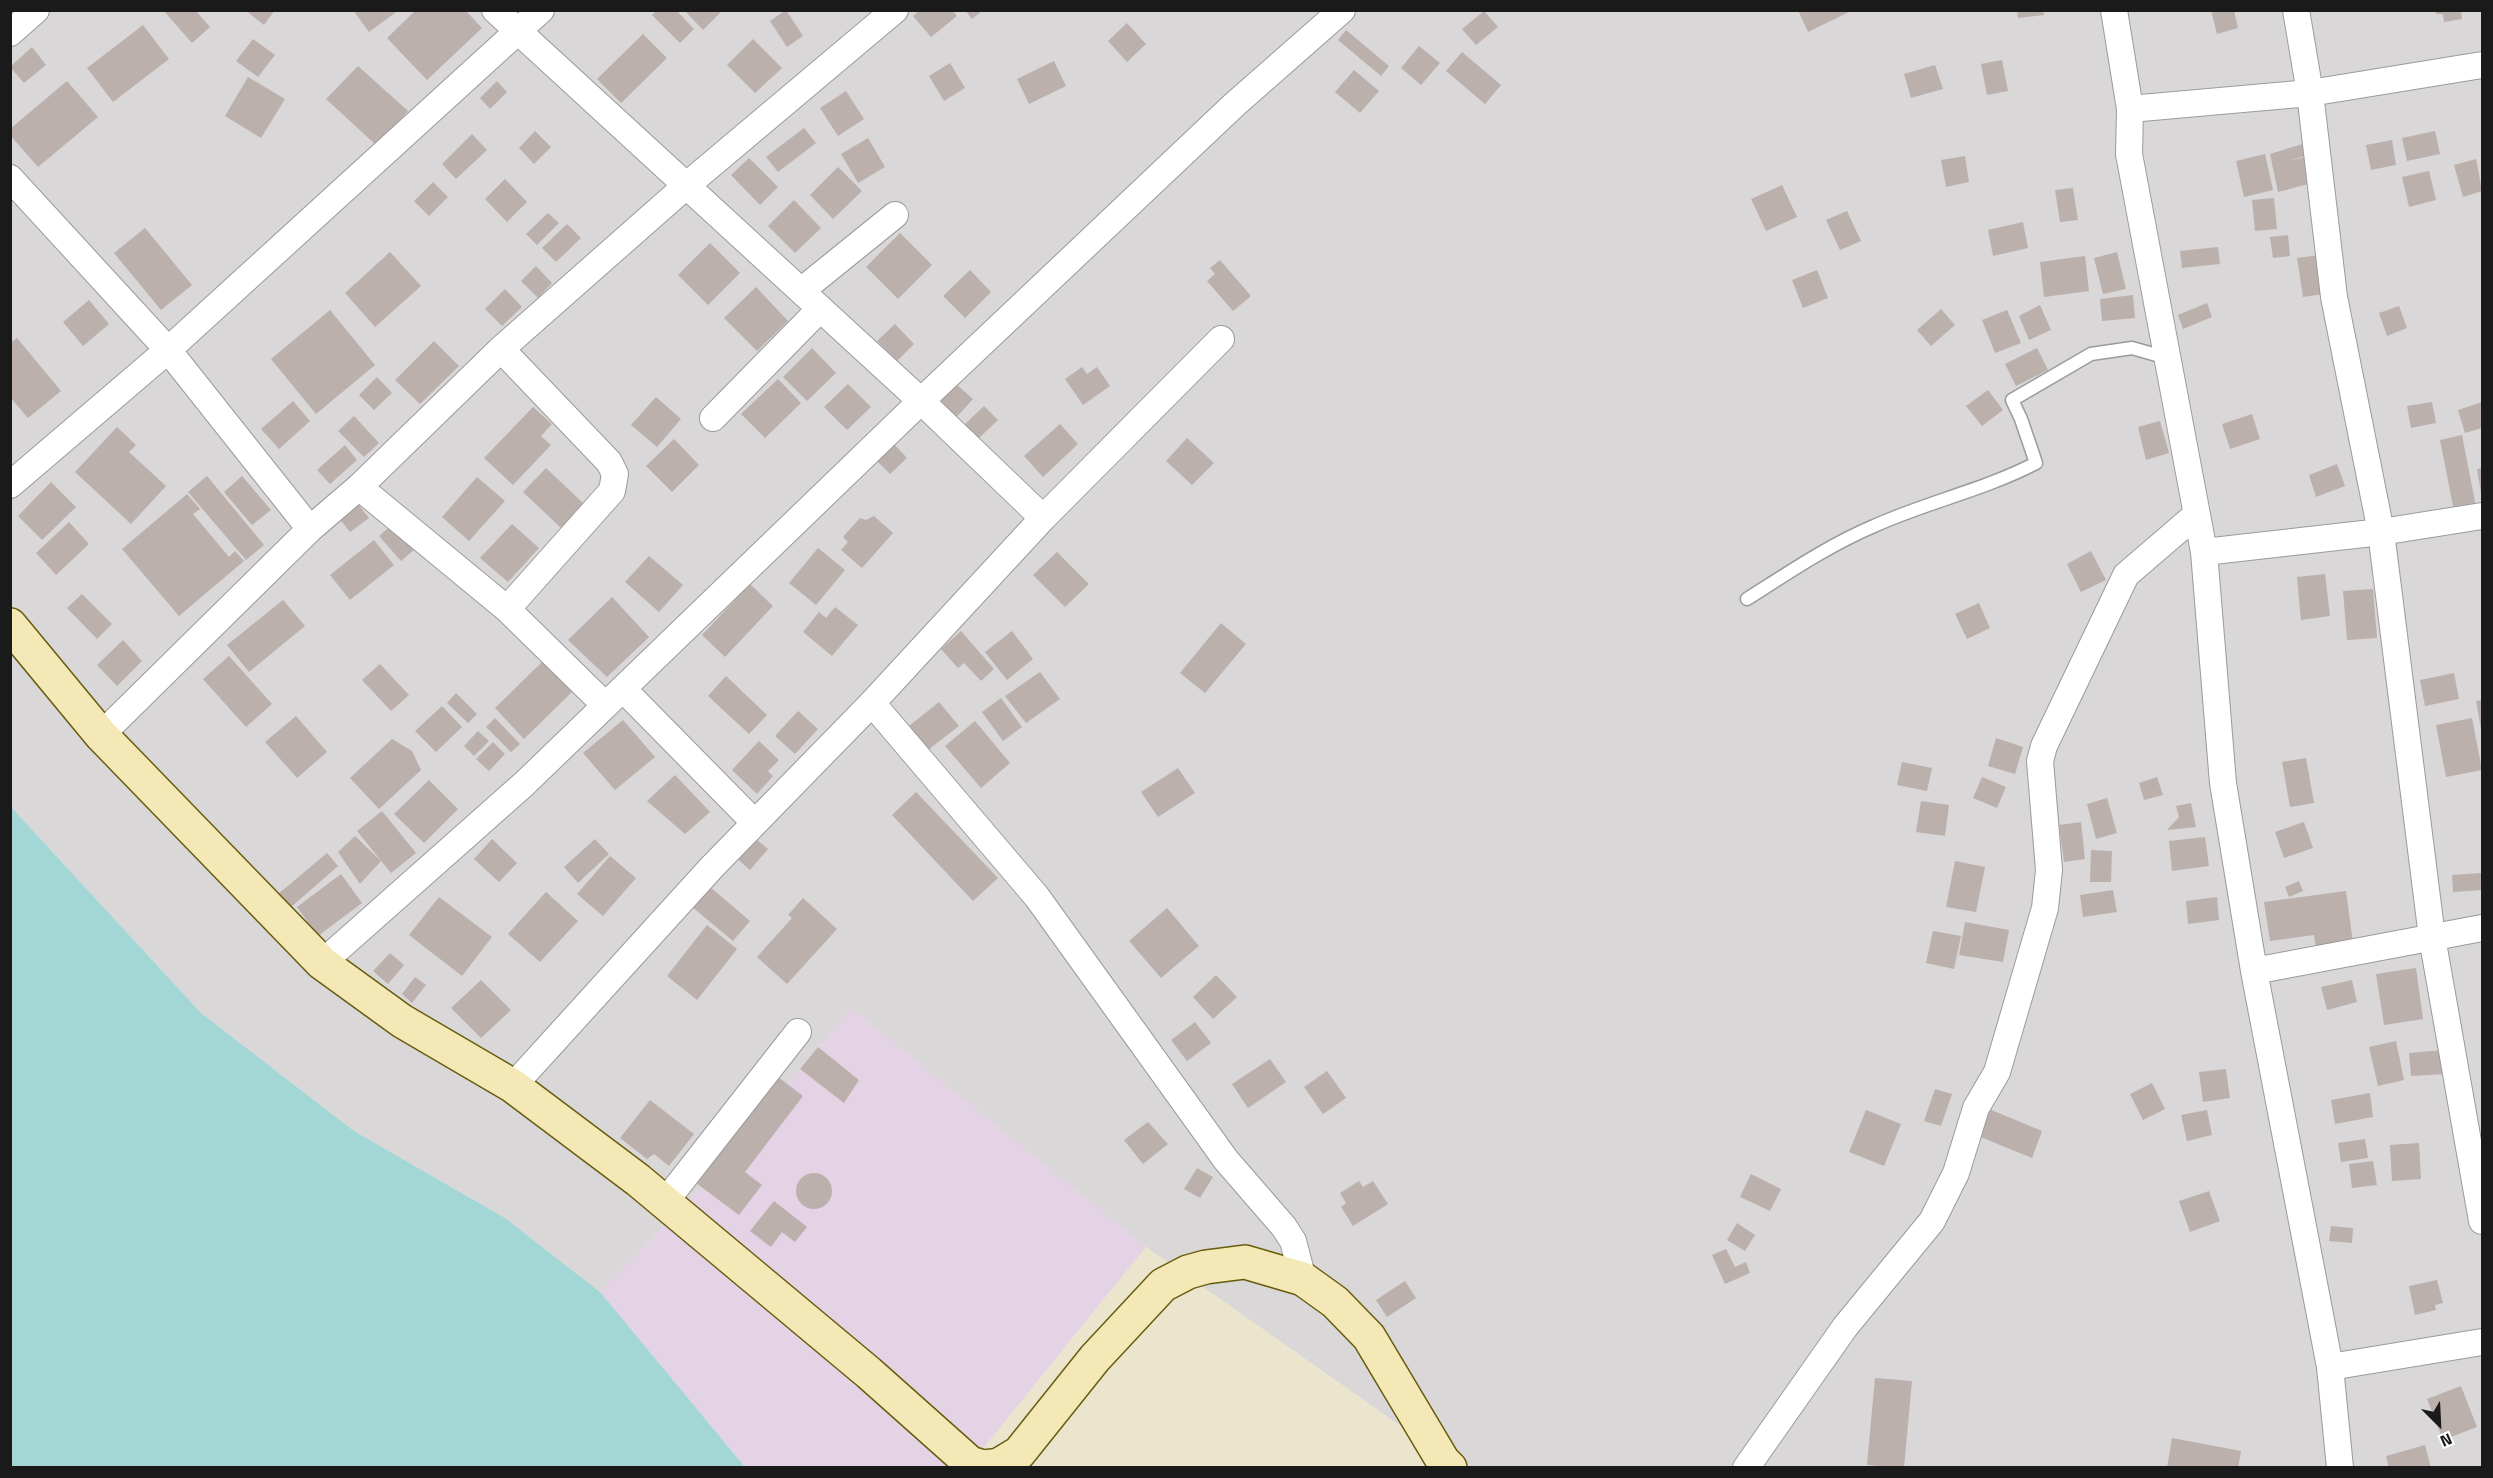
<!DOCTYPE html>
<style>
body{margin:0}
#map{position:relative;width:2493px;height:1478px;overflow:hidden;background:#ece5e0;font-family:"Titillium Web",sans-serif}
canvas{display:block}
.frame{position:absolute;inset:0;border:12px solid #1a1a1a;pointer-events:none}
.north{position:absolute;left:2409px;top:1394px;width:60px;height:60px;-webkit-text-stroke:4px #fff;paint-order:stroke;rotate:156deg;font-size:16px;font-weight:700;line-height:24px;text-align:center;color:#1a1a1a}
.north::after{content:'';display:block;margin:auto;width:21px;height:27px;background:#1a1a1a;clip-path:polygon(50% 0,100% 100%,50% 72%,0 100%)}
</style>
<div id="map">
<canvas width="2493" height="1478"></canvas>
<div class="frame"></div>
<div class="north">N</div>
</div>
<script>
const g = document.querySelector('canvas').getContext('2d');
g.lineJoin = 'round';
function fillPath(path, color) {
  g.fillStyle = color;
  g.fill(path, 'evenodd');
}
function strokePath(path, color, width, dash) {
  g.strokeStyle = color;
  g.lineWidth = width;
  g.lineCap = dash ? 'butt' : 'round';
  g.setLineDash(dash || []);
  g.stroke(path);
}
const residential = new Path2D(`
 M11,11H2482V1467H1459L1146,1247L851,1008L687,1203L600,1292L505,1218L354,1131L201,1013L11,807Z`);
const industrial = new Path2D(`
 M851,1008L1146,1247L968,1467H745L600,1292L687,1203Z`);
const farmland = new Path2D(`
 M1146,1247L1459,1467L968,1468Z`);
const water = new Path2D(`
 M11,807L201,1013L354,1131L505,1218L600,1292L745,1467H11Z`);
const building = new Path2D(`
 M163,10H195L210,27L192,43Z
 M245,10H275L264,25Z
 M353,10H399L369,32Z
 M416,10H465L482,28L427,80L387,38Z
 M657,10H676L694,29L680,43L652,15Z
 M684,10H723L703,30Z
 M786,10L803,36L787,47L770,21Z
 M920,10H952L957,16L931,37L913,16Z
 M965,10H983L972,19Z
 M1798,10H1848L1849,12L1808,32Z
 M2017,10H2043L2044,15L2018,18Z
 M2211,10H2234L2238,28L2217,34Z
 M2435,10H2461L2462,19L2444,22L2443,14H2436Z
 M1484,11L1498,27L1476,45L1462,29Z
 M1127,23L1146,44L1127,62L1108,41Z
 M143,25L169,59L113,102L87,68Z
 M1346,30L1389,66L1381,76L1338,40Z
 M643,34L667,58L621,103L597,79Z
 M253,39L275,55L258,77L236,61Z
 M753,39L782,68L755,93L727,65Z
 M1419,46L1440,63L1421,85L1401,68Z
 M32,47L46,65L24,83L10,67Z
 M1462,52L1501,85L1485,104L1446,71Z
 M2002,60L2008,91L1987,95L1981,64Z
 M1054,61L1066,86L1029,104L1017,79Z
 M950,63L965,88L944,101L929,76Z
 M1935,65L1943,89L1911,98L1904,74Z
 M358,66L408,111L376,145L326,99Z
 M1354,70L1379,91L1360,113L1335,92Z
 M248,77L285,99L261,138L225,116Z
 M67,81L98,117L38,167L10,135V129Z
 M497,81L507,92L490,109L480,98Z
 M846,91L864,119L838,136L820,108Z
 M804,128L816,143L778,172L766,157Z
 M535,131L551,147L534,164L519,148Z
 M2435,131L2440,154L2407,161L2402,138Z
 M472,134L487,150L456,179L442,164Z
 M868,138L885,167L858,183L841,154Z
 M2392,140L2396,165L2371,170L2366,145Z
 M2309,142L2313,154L2287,161L2306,157L2312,183L2278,192L2270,154Z
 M2265,154L2273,190L2244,197L2236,161Z
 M1965,156L1969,182L1946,187L1941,160Z
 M749,158L778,187L760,205L731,175Z
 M2476,159L2482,191L2463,197L2454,165Z
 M838,167L862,191L833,219L810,195Z
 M2429,171L2436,200L2409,207L2402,177Z
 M505,179L527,202L507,222L485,199Z
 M433,182L448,197L429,216L414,201Z
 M1782,185L1797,217L1766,231L1751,199Z
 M2073,188L2078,220L2060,222L2055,190Z
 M2274,198L2277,229L2255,231L2252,200Z
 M794,200L821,228L795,253L768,226Z
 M1847,211L1861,241L1840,250L1826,220Z
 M548,213L559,223L537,245L526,234Z
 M2023,222L2028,248L1993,256L1988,230Z
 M567,224L581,238L556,262L542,248Z
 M145,228L192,285L161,310L114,253Z
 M900,233L932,265L898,299L866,267Z
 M2288,235L2290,256L2273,258L2270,237Z
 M710,243L740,273L708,305L678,275Z
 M2218,247L2220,264L2182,268L2180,251Z
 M390,252L421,286L375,327L345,293Z
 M2117,252L2126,289L2103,294L2094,258Z
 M2319,255L2324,294L2303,297L2297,258Z
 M2085,256L2089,291L2044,297L2040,262Z
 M1220,260L1251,296L1233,311L1207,281L1215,274L1210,268Z
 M536,266L552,283L538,298L521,281Z
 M970,270L991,292L965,318L943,296Z
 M1817,270L1828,298L1803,308L1792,280Z
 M756,287L788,321L757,351L724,318Z
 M505,289L522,307L502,326L485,309Z
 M2133,295L2135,318L2102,321L2100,299Z
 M89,300L109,324L83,346L63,322Z
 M2207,303L2212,317L2183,329L2178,315Z
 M2040,305L2051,330L2029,340L2019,316Z
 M2399,306L2407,328L2387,336L2379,313Z
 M1941,309L1955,325L1931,346L1917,330Z
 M330,310L375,365L316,414L271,359Z
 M2007,310L2021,343L1995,353L1982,320Z
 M895,324L914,344L897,361L877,341Z
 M17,338L61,391L28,418L10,397V343Z
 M434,341L459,366L420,404L395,380Z
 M812,348L836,373L807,401L783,377Z
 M2037,348L2048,370L2016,386L2005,364Z
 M1082,367L1087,374L1097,367L1110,386L1083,405L1065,379Z
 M939,369L973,399L953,421L919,391Z
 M377,377L392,393L374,410L359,395Z
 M778,379L801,403L765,438L741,414Z
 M848,384L871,407L847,430L824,407Z
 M1988,390L2003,410L1982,426L1966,406Z
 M656,397L681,419L657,447L631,425Z
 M293,401L310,421L279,449L261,429Z
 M2432,402L2436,423L2411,428L2407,406Z
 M2482,402V428L2465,433L2458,410Z
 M984,406L998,420L977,440L963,426Z
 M533,407L552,424L541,436L551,445L513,485L484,458Z
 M2252,414L2260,439L2230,449L2222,424Z
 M354,416L379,443L364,457L338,431Z
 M2160,421L2169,453L2146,460L2138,427Z
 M1060,424L1078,444L1043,477L1024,456Z
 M117,427L136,445L129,452L166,486L131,524L75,472Z
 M2462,435L2476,507L2454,511L2440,440Z
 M1187,438L1214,463L1192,485L1166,461Z
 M674,439L699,465L672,492L646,466Z
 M890,440L907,458L890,474L873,457Z
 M345,445L357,460L330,484L317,470Z
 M2337,464L2345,486L2316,497L2309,475Z
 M546,468L584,504L561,528L523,492Z
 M2482,468V493H2481L2477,469Z
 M207,476L264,545L246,560L188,492Z
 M242,476L271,510L252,525L224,492Z
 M477,477L505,501L469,541L442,517Z
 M51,482L76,507L42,540L18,516Z
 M187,494L200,509L193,514L229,557L235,551L244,561L179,616L122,549Z
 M357,503L369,518L350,532L339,518Z
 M874,516L893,533L862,568L841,550L848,542L843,537L860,518L866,520Z
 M69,522L89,544L56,575L36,553Z
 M393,524L415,549L401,561L379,536Z
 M512,524L539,548L508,582L480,558Z
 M374,540L394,565L350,600L330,575Z
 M818,548L845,570L816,605L789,583Z
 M2091,551L2106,580L2081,592L2067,564Z
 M1057,552L1089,584L1065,607L1033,575Z
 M649,556L683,585L659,612L625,582Z
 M2325,574L2330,616L2301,620L2297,577Z
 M750,584L773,606L725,657L702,635Z
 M2373,589L2377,638L2347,640L2343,591Z
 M82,594L112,624L97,639L67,608Z
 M612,597L649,637L607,677L568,640Z
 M283,600L305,626L249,672L227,645Z
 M1979,603L1990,628L1967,639L1955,614Z
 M835,607L858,625L832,656L803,632L819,612L826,618Z
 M1221,623L1246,644L1205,693L1180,673Z
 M961,631L994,669L981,681L964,663L958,668L941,649Z
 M1012,631L1033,659L1007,680L985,652Z
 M123,640L142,661L117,686L97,665Z
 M229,656L272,704L246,727L203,679Z
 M542,662L572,692L524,739L495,708Z
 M380,664L409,695L391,711L362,680Z
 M1040,672L1060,699L1026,723L1005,696Z
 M2454,673L2459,699L2425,706L2420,680Z
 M726,676L767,715L749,734L708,696Z
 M456,693L477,714L468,723L447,703Z
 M1001,698L1022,727L1003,741L982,712Z
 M2482,700V729H2481L2476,701Z
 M939,702L959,726L928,750L909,726Z
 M442,706L462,727L436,752L415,731Z
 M798,711L818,729L795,754L775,736Z
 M296,716L327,752L297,778L265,742Z
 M495,718L520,744L511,752L486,727Z
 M2472,718L2482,770L2446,777L2436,725Z
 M623,720L655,757L615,790L583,753Z
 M975,721L1010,763L981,788L945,746Z
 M478,731L489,741L474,756L464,746Z
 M1996,738L2023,747L2015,774L1988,766Z
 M392,739L412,751L421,770L379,809L350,778Z
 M759,741L779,760L768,771L773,776L757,794L732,770Z
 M493,742L505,754L489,771L476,759Z
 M2306,758L2314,803L2290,807L2282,762Z
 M1902,762L1932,768L1927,791L1897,785Z
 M1178,768L1195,793L1158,817L1141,792Z
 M675,775L710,812L685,834L647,801Z
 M1982,777L2006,787L1997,808L1973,798Z
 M2157,777L2163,795L2144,800L2139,783Z
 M429,780L458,809L424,843L394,814Z
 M916,792L998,878L973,901L892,815Z
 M2107,798L2117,833L2096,839L2087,804Z
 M1921,801L1949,805L1945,836L1916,832Z
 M2191,803L2196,827L2167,830L2179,817L2176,806Z
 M382,811L416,853L391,873L357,831Z
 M2081,822L2085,859L2064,862L2059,825Z
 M2304,822L2313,848L2284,858L2275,832Z
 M750,834L768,849L750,870L733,855Z
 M355,836L381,861L360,884L338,852Z
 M2205,837L2209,866L2172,871L2169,841Z
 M492,839L517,863L499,882L474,859Z
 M595,839L609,854L578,883L564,867Z
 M2091,850L2112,851L2111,882H2090Z
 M327,853L338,866L290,908L277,895Z
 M610,856L636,878L603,916L577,894Z
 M1955,861L1985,867L1976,912L1946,907Z
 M2481,873L2482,890L2453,892L2452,875Z
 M341,874L362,903L318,936L297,907Z
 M2299,881L2303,891L2289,897L2285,887Z
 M709,886L750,921L733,941L691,906Z
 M2113,890L2117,912L2083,917L2080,895Z
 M2346,891L2353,943L2316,948L2314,935L2270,941L2264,902Z
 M546,892L578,921L540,962L508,934Z
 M439,897L492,937L462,976L409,935Z
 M2217,897L2219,920L2188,924L2186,901Z
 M803,898L837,929L787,984L757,957L792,918L788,915Z
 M1167,908L1199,946L1161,978L1129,941Z
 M1965,922L2009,930L2003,962L1959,955Z
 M707,925L737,949L697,1000L667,976Z
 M1933,931L1961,936L1954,969L1926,963Z
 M390,953L404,965L388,984L373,971Z
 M2416,968L2423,1019L2384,1025L2376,974Z
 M1216,975L1237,997L1213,1019L1193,997Z
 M415,977L426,985L412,1003L402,994Z
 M481,980L511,1010L481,1038L451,1008Z
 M2352,980L2357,1002L2327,1010L2321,987Z
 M1195,1022L1211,1043L1187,1061L1171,1040Z
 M2396,1041L2404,1080L2378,1086L2369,1047Z
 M818,1047L859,1080L844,1103L800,1069Z
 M2444,1050L2446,1074L2411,1076L2409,1053Z
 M1270,1059L1286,1082L1248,1108L1232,1084Z
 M2226,1069L2230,1098L2203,1102L2199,1072Z
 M1327,1071L1346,1098L1323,1114L1304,1087Z
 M773,1073L803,1096L745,1172L762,1185L739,1215L692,1180Z
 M2152,1083L2165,1109L2143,1120L2130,1094Z
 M1935,1089L1952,1094L1941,1126L1924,1121Z
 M2370,1093L2373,1117L2335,1124L2331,1100Z
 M650,1100L694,1134L669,1166L654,1154L647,1159L620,1138Z
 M1989,1109L2042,1131L2032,1158L1978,1136Z
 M1866,1110L1901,1124L1884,1166L1849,1152Z
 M2207,1110L2212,1135L2187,1141L2181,1115Z
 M1148,1122L1168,1144L1143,1164L1124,1140Z
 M2365,1139L2368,1158L2341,1162L2338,1143Z
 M2419,1143L2421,1179L2392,1181L2390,1145Z
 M2373,1161L2377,1185L2352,1188L2349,1164Z
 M1197,1168L1213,1177L1200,1198L1184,1189Z
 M796 1191a18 18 0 1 1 36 0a18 18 0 1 1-36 0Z
 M1751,1174L1781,1189L1770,1211L1740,1197Z
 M1359,1181L1363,1187L1373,1181L1388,1204L1353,1226L1341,1207L1346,1203L1340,1193Z
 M2209,1191L2220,1221L2190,1232L2179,1201Z
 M774,1201L807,1227L795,1242L782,1232L771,1247L750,1231Z
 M1737,1223L1755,1235L1745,1251L1727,1240Z
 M2331,1226L2353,1228L2352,1243L2329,1241Z
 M1726,1249L1735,1267L1746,1262L1750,1273L1725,1284L1712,1255Z
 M2437,1280L2443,1303L2435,1305L2436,1310L2415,1315L2409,1286Z
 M1405,1281L1416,1298L1387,1317L1376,1300Z
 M1875,1378L1912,1381L1904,1468L1867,1465Z
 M2461,1386L2477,1427L2443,1440L2427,1399Z
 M2172,1438L2241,1451L2238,1468H2167Z
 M2425,1445L2431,1468H2389L2386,1456Z`);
const lane = new Path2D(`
 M1747,599C1788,573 1829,545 1874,526C1927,502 1984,490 2036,463L2021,419L2012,400L2091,354L2132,348L2167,358`);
const street = new Path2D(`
 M495,10L921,401L1043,518
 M2114,10L2130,109L2129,154L2204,552L2223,783L2254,971L2330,1367L2340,1468
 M2296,10L2310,93L2334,297L2381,532L2432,937L2482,1221
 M10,33L36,10
 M2130,109L2310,93L2482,65
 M10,178L168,350L310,529
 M801,291L895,215
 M501,349L609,462L615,474L612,491L507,609
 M713,418L820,309
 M10,485L168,350L541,10
 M359,487L507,609L605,705
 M2204,552L2381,532L2482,516
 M624,690L755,823
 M872,703L1037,897L1226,1160L1284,1227L1293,1241L1303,1279
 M101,735L310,529L359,487L501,349L687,185L895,10
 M322,963L524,784L921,401L1234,105L1342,10
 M2254,971L2482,928
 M513,1086L712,867L872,703L1043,518L1221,339
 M665,1202L798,1032
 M2330,1367L2482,1342
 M1746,1468L1845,1327L1932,1221L1956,1173L1976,1108L1997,1072L2045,908L2049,870L2040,761L2044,746L2126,575L2197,514`);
const secondary = new Path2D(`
 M10,625L101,735L322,963L402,1021L513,1086L638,1180L869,1373L970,1463L983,1467L999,1465L1019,1453L1095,1358L1163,1285L1188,1272L1206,1267L1245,1262L1303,1279L1335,1302L1369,1337L1443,1461L1450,1468`);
fillPath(residential, '#d9d7d8');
fillPath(industrial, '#e3d3e4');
fillPath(farmland, '#eae5cc');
fillPath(water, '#a3d7d6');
fillPath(building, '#bcb0ad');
strokePath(lane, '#9b9b9b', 15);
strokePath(street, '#9b9b9b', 28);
strokePath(secondary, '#675c0c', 36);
strokePath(lane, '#fff', 12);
strokePath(street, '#fff', 26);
strokePath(secondary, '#f4e9b6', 33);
</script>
